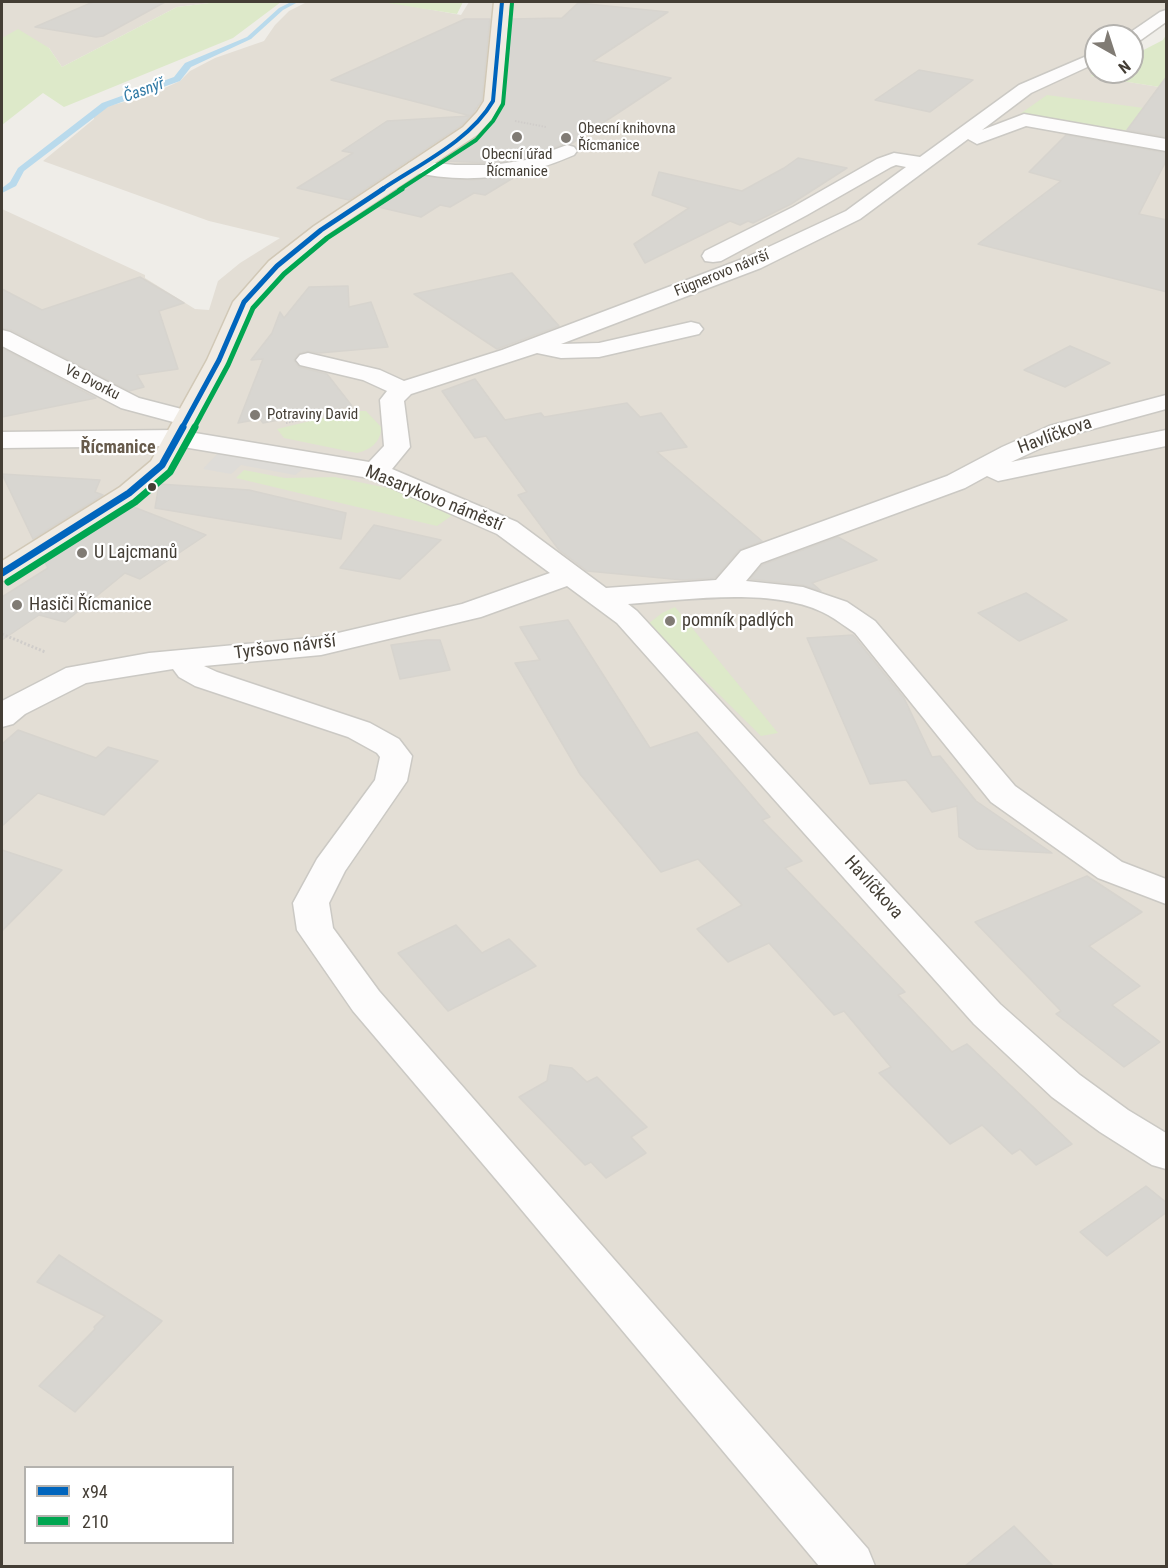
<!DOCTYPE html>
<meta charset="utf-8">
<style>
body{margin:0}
#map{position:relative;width:1168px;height:1568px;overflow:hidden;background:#efede8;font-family:"Roboto Condensed",sans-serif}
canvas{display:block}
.frame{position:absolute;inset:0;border:3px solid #443e35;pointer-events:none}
.legend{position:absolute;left:24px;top:1466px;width:210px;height:78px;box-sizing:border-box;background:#fff;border:2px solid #b4b2ae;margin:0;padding:8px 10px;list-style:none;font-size:18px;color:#443e35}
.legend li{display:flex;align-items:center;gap:12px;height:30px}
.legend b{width:30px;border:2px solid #b4b2ae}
.north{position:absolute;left:1084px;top:24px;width:60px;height:60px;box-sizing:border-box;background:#fff;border:2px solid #b4b2ae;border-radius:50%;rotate:141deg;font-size:16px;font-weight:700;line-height:24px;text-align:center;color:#443e35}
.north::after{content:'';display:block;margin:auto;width:21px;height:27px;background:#807b74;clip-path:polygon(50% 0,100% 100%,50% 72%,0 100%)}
</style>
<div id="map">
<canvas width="1168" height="1568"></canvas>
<div class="frame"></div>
<ul class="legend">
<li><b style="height:8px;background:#0065bd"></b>x94</li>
<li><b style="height:8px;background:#00a651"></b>210</li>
</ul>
<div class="north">N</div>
</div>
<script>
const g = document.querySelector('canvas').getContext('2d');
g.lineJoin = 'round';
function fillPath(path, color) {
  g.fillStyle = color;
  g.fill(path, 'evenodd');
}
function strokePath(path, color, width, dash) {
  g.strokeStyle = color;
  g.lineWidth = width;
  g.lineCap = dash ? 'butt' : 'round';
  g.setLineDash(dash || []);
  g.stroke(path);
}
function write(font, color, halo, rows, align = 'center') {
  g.font = font + ' "Roboto Condensed",sans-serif';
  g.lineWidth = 4.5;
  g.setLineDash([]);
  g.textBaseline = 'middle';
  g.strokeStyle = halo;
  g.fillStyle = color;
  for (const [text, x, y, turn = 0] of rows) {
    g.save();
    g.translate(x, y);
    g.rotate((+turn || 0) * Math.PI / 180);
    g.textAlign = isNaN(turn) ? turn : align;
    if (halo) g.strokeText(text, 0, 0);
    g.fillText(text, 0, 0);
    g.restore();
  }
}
const residential = new Path2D(`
 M2,2H218L177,7L62,67L49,48L2,38Z
 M307,2H388L461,15L469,2H1166V14L1130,36H1096V72H1098L1091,76L1166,88V1566H2V209L145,275V278L195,309L209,310L218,281L240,263L280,238L209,221L43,161L94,119V115L109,106L147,96L180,81L190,71L215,58L264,41L275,25L289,11ZM26,1468H232V1542H26Z`);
const green = new Path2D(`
 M218,2H281L233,38L64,107L43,93L2,125V38L18,29L49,48L62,67L177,7Z
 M382,2H463L457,14Z
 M1166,35V88L1090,76L1098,72H1132V56L1163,40Z
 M1047,95L1166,111V136L1017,116Z
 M352,411H366L382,428C379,443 372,449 357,453L284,438L277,429Z
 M244,470L285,478L335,477L406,492L454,514L437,526L236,478Z
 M675,607L778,733L761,736L648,624L662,613Z`);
const parking = new Path2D(`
 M221,450L307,466L295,475L241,465L231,474L203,469Z`);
const stream = new Path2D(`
 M291,2H298L283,10L251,39L191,67L180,81L108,107L24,171L16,186L2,193V188L10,182L18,168L102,103L174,77L185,63L247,37L279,8Z`);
const building = new Path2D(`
 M93,2H165L103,36L96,37L35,27Z
 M578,3L668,12L593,61L671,78L571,144L566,143L525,158L493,163L441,161L479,137L494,121L504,102L511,19L562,18Z
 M465,19H490L482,100L471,116L331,80Z
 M919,70L973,80L930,112L875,100Z
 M1167,76V137L1127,130Z
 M470,116L462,125L349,200L297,188L353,153L342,151L387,121Z
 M1066,135L1167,153V159L1139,214L1167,220V292L978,244L1061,181L1029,172Z
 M798,158L847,168L791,204L753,223L748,221L740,225L730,221L645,263L634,244L689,208L652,195L659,172L742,191L784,168Z
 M518,175L485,195L474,193L450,207L440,205L421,217L374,206L420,176L472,180Z
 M512,273L559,326L497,349L414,294Z
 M140,277L184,303L159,311L178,369L137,375L144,387L129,391L11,330L2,328V289L42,310Z
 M348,286L349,307L371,302L388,347L319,353L307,351L298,354L294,360L299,367L327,374L352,406L263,423L260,419L238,423L263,359L251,360L272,333L280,312L284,318L309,287Z
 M1070,346L1110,363L1065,387L1024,370Z
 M2,348L96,398L2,417Z
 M475,379L505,420L541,413L544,417L627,403L640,417L661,413L687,447L657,452L762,541L739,550L715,578L683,580L587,571L559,550L518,495L527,492L486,436L475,438L442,391Z
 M2,474L100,480L95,492L103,495L33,539Z
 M159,484L249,490L346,513L341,539L155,508Z
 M131,506L206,535L140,579L125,573L65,622L39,615L2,640V597L48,568L44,561Z
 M374,525L441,540L400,579L340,568Z
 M838,537L877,560L812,583L821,591L803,585L750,579L762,565Z
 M1026,593L1067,620L1019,641L978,613Z
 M568,620L650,748L697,732L770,817L762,820L802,861L785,868L905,992L898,995L952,1052L967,1044L1072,1144L1036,1165L1020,1149L1012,1154L982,1125L950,1144L879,1073L891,1067L844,1011L834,1015L769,943L728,962L697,929L742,905L698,859L661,872L580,774L515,663L540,660L520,627Z
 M853,635L904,698L932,757L940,756L976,801L1052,853L977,849L959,837L957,806L932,812L906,780L870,784L807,638Z
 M427,640H440L450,670L400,679L391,645Z
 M18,730L96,758L108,747L158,761L104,815L38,793L2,826V744Z
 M2,850L62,870L2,931Z
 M1087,876L1142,912L1089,946L1140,986L1112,1005L1160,1042L1124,1067L1056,1014L1061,1011L975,922Z
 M456,925L482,953L509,939L536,966L448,1011L398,953Z
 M550,1065L572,1068L587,1082L597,1077L647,1127L631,1137L646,1153L606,1178L591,1162L585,1165L519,1097L547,1081Z
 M1146,1186L1167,1203V1212L1107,1256L1080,1232Z
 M59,1255L162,1321L75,1412L39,1386L95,1329L94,1327L105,1316L37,1282Z
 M1014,1526L1053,1566H965Z`);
const pathFar1 = new Path2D(`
 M515,121L546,127
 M286,423L358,407`);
const path = new Path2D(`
 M2,634L45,652`);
const minor = new Path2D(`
 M1166,10V22L1138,42L1132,43V36H1125L1160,12Z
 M1096,52V63L1031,93L982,130L1024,114L1166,139V151L1026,126L977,144L968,139L860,219L761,268L561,344L599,343L691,322L699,324L703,329L699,334L599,357L561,358L537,353L411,394L404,401L410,447L392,469L517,522L606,588L716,580L741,551L947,476L1002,447L1049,426L1166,395V409L1067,436L1011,462L1166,430V446L998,481L987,476L965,488L761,563L746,581L803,587L847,602L875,621L1015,786L1122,862L1166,879V904L1098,878L991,802L855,633C846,627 837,620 828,615C776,586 686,600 628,604L637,611L1000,1004L1080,1075L1128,1110L1166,1133V1169L1152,1165L1100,1132L1052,1097L974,1024L617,623L567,586L481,617L321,655L204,666L217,672L370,723L399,739L412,756L407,781L345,871L329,903L333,928L379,991L868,1549L875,1566H819L505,1190L353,1011L297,930L293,903L317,859L375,780L380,757L377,753L348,737L195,686L179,677L173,669L86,683L25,714L13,724L2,727V701L66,668L77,666L149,653L321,637L462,604L550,573L497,534L369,478L177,446L2,448V432L177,430L369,462L384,446L380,400L387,391L363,380L300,365L296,360L300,355L308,353L380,370L404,381L502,350L745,258L846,211L906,167L896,165L891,167L807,215L721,261L713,262L705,261L702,256L705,251L793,207L877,159L894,153L920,157L1019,85Z
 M567,145L574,147L577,151L574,155C523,178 464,185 409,171L406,167L409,163L416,161L455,165H493L526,160Z
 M2,330L10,332L139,398L197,413L201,418L197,423L188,426L121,408L2,346Z`);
const major = new Path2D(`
 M494,2H510L502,101L492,119L477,135L328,234L285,271L254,304L231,360L171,471L138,499L12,579L2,581V561L120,487L151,461L207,360L233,302L269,261L314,226L463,127L477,112L484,101Z`);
const bus1Far2 = new Path2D(`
 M381,190C418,165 470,141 493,101L502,2`);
const bus1Far1 = new Path2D(`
 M182,428L219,360L244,302L277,266L321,230L383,189`);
const bus1 = new Path2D(`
 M2,573L129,493L162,465L183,427`);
const bus2Far2 = new Path2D(`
 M399,190L476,140L493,121L503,104L512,3`);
const bus2Far1 = new Path2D(`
 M194,428L228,365L253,308L284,274L327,238L402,189`);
const bus2 = new Path2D(`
 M8,582L135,502L170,472L195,427`);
const markers = [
 [517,137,6,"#807b74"],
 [566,138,6,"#807b74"],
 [255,415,6,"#807b74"],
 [152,487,5,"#443e35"],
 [82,553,6,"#807b74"],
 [17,605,6,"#807b74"],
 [670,621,6,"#807b74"]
];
const farPoinames = [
 ["Obecní knihovna",578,129],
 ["Řícmanice",578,146],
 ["Obecní úřad",517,155,"center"],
 ["Řícmanice",517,172,"center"],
 ["Potraviny David",267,415]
];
const farStreetnames = [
 ["Fügnerovo návrší",722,274,-22],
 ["Ve Dvorku",92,383,27]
];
const farWaternames = [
 ["Časnýř",144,91,-20]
];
const streetNames = [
 ["Havlíčkova",1055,436,-20],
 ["Masarykovo náměstí",434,499,22],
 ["Tyršovo návrší",285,648,-7],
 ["Havlíčkova",873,888,48]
];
const farQuarternames = [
 ["Řícmanice",118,448]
];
const poiNames = [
 ["U Lajcmanů",94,553],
 ["Hasiči Řícmanice",29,605],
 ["pomník padlých",682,621]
];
fillPath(residential, '#e3ded5');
fillPath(green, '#dde9c9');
fillPath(parking, '#dedcd8');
fillPath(stream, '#b9daec');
fillPath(building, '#d8d6d1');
strokePath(building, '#d7d4ce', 1.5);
strokePath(minor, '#cbc9c4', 3);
strokePath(major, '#d1c8b6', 3);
strokePath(pathFar1, '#d0cdca', 2, [1.5, 1.5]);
strokePath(path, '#d0cdca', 3, [2, 2]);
fillPath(minor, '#fdfcfc');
fillPath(major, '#f0ebe3');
strokePath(bus1Far2, '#0065bd', 4);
strokePath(bus1Far1, '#0065bd', 5);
strokePath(bus1, '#0065bd', 7);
strokePath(bus2Far2, '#00a651', 4);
strokePath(bus2Far1, '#00a651', 5);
strokePath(bus2, '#00a651', 7);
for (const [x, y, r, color] of markers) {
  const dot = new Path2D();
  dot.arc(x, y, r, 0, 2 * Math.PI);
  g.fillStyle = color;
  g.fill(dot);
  strokePath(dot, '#fff', 2);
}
write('15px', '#443e35', '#fff', farPoinames, 'left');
write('15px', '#443e35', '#fff', farStreetnames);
write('italic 16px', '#2f79a5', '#fff', farWaternames);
write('18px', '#443e35', '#fff', streetNames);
write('bold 18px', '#675b4c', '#fff', farQuarternames);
write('18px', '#443e35', '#fff', poiNames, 'left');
</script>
